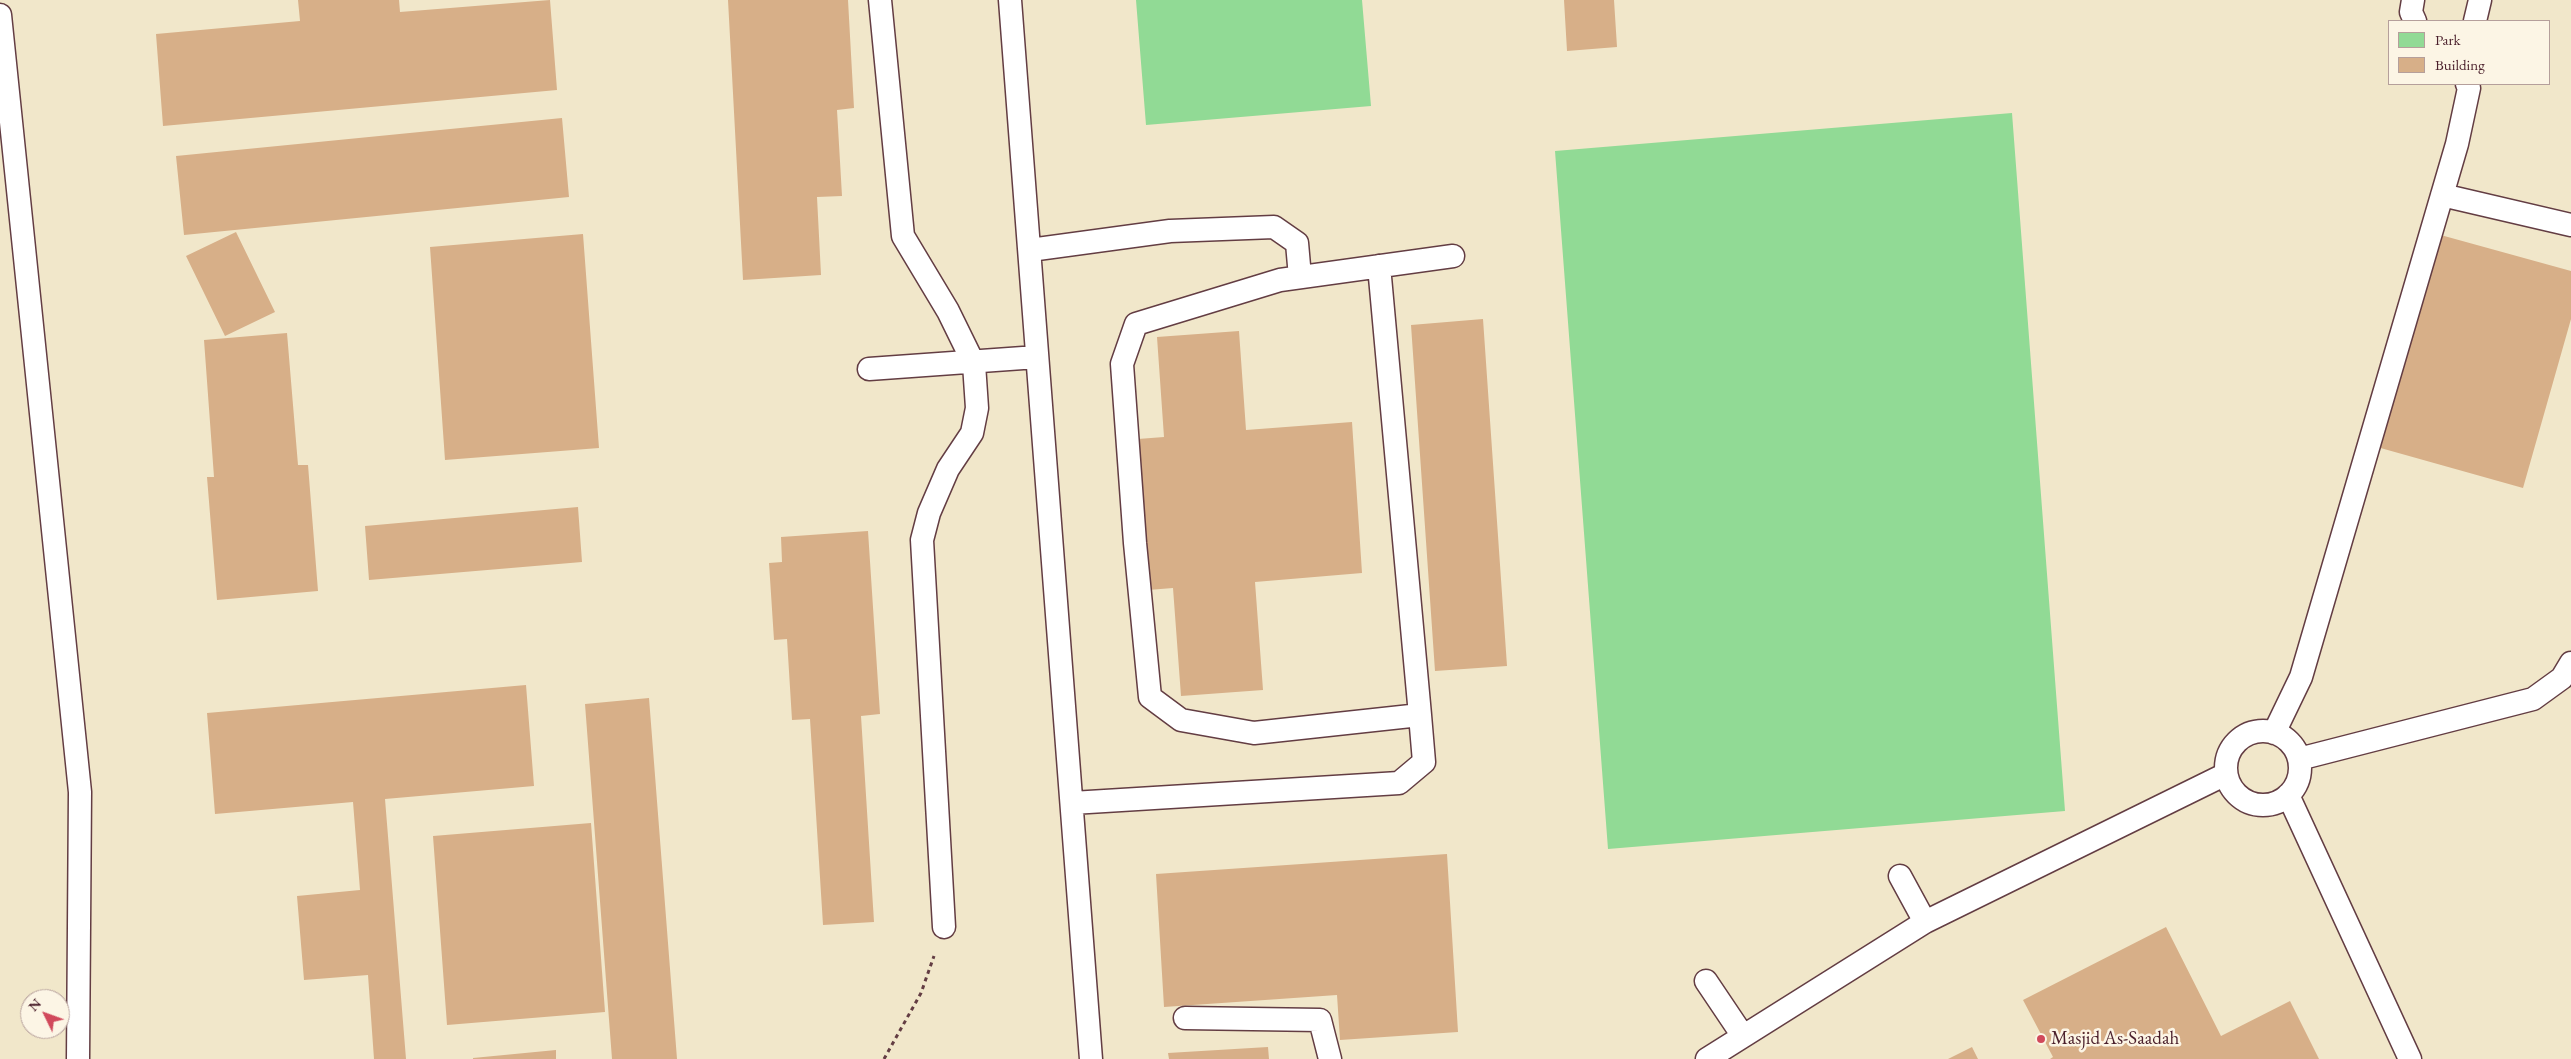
<!DOCTYPE html>
<style>
body{margin:0}
#map{position:relative;width:2571px;height:1059px;overflow:hidden;background:#f1e7ca;font-family:"EB Garamond",serif}
canvas{display:block}
.legend{position:absolute;left:2388px;top:20px;width:162px;height:65px;box-sizing:border-box;background:#fcf5e5;border:1px solid #b59f9b;margin:0;padding:6px 9px;list-style:none;font-size:15px;color:#4a1f2b}
.legend li{display:flex;align-items:center;gap:10px;height:25px}
.legend b{width:25px;border:1px solid #b59f9b}
.north{position:absolute;left:20px;top:989px;width:50px;height:50px;box-sizing:border-box;background:#fcf5e5;border:1px solid #b59f9b;border-radius:50%;rotate:312deg;font-size:14px;font-weight:700;line-height:20px;text-align:center;color:#4a1f2b}
.north::after{content:'';display:block;margin:auto;width:18px;height:22px;background:#d1495b;clip-path:polygon(50% 0,100% 100%,50% 72%,0 100%)}
</style>
<div id="map">
<canvas width="2571" height="1059"></canvas>
<ul class="legend">
<li><b style="height:14px;background:#91da95"></b>Park</li>
<li><b style="height:14px;background:#d7af88"></b>Building</li>
</ul>
<div class="north">N</div>
</div>
<script>
const g = document.querySelector('canvas').getContext('2d');
g.lineJoin = 'round';
function fillPath(path, color) {
  g.fillStyle = color;
  g.fill(path, 'evenodd');
}
function strokePath(path, color, width, dash) {
  g.strokeStyle = color;
  g.lineWidth = width;
  g.lineCap = dash ? 'butt' : 'round';
  g.setLineDash(dash || []);
  g.stroke(path);
}
function write(font, color, halo, rows, align = 'center') {
  g.font = font + ' "EB Garamond",serif';
  g.lineWidth = 5;
  g.setLineDash([]);
  g.textBaseline = 'middle';
  g.strokeStyle = halo;
  g.fillStyle = color;
  for (const [text, x, y, turn = 0] of rows) {
    g.save();
    g.translate(x, y);
    g.rotate((+turn || 0) * Math.PI / 180);
    g.textAlign = isNaN(turn) ? turn : align;
    if (halo) g.strokeText(text, 0, 0);
    g.fillText(text, 0, 0);
    g.restore();
  }
}
const green = new Path2D(`
 M1136,0H1362L1371,106L1146,125Z
 M2012,113L2065,811L1608,849L1555,151Z`);
const building = new Path2D(`
 M298,0H399L400,12L550,0L557,90L163,126L156,34L300,21Z
 M728,0H848L854,108L837,110L842,196L817,197L821,275L743,280Z
 M1564,0H1614L1617,47L1567,51Z
 M562,118L569,197L184,235L176,156Z
 M236,232L275,312L225,336L186,256Z
 M583,234L599,448L445,460L430,247Z
 M2437,234L2571,271V319L2523,488L2377,447Z
 M1483,319L1507,666L1435,671L1411,325Z
 M1239,331L1246,430L1352,422L1362,573L1255,582L1263,690L1181,696L1173,588L1148,590L1138,439L1164,437L1157,337Z
 M287,333L298,465H308L318,591L217,600L207,477H214L204,340Z
 M578,507L582,562L369,580L365,526Z
 M868,531L880,714L861,716L874,922L823,925L810,719L792,720L787,639L774,640L769,563L782,562L781,537Z
 M526,685L534,786L385,799L406,1059H374L368,975L304,980L297,896L360,890L353,802L215,814L207,713Z
 M649,698L677,1059H612L585,704Z
 M591,823L605,1012L447,1025L433,836Z
 M1447,854L1458,1032L1340,1040L1337,995L1164,1007L1156,874Z
 M2166,927L2221,1036L2290,1001L2319,1059H2050L2053,1057L2023,1000Z
 M1268,1047L1269,1059H1169L1168,1053Z
 M1972,1047L1978,1059H1948Z
 M556,1050V1059H473V1058Z`);
const path = new Path2D(`
 M884,1059L921,993L934,956`);
const lane = new Path2D(`
 M880,0L903,236L948,311L974,364L977,408L972,433L948,469L929,513L922,540L944,927
 M1010,0L1091,1059
 M2413,0L2411,12L2415,21
 M0,15L80,792L78,1059
 M2475,21L2480,0
 M2442,195L2571,225
 M1030,250L1170,231L1274,227L1297,243L1300,277
 M1379,266L1420,715
 M869,369L1037,357
 M2226 768a37 37 0 1 1 74 0a37 37 0 1 1-74 0Z
 M2274,733L2301,677L2457,144L2469,88L2467,84
 M2299,759L2533,699L2562,678L2571,663
 M2288,795L2410,1059
 M1072,803L1399,783L1424,762L1420,715L1254,733L1181,720L1150,697L1135,543L1122,364L1136,324L1280,280L1453,256
 M1900,876L1925,922
 M1706,981L1743,1036
 M1185,1018L1320,1020L1330,1059
 M1707,1059L1925,922L2226,774`);
const markers = [
 [2041,1039,5,"#d1495b"]
];
const poiNames = [
 ["Masjid As-Saadah",2051,1039]
];
fillPath(green, '#91da95');
fillPath(building, '#d7af88');
strokePath(lane, '#633d43', 25);
strokePath(path, '#633d43', 3, [4, 4]);
strokePath(lane, '#fff', 22);
for (const [x, y, r, color] of markers) {
  const dot = new Path2D();
  dot.arc(x, y, r, 0, 2 * Math.PI);
  g.fillStyle = color;
  g.fill(dot);
  strokePath(dot, '#fcf5e5', 2);
}
write('19px', '#4a1f2b', '#fcf5e5', poiNames, 'left');
</script>
